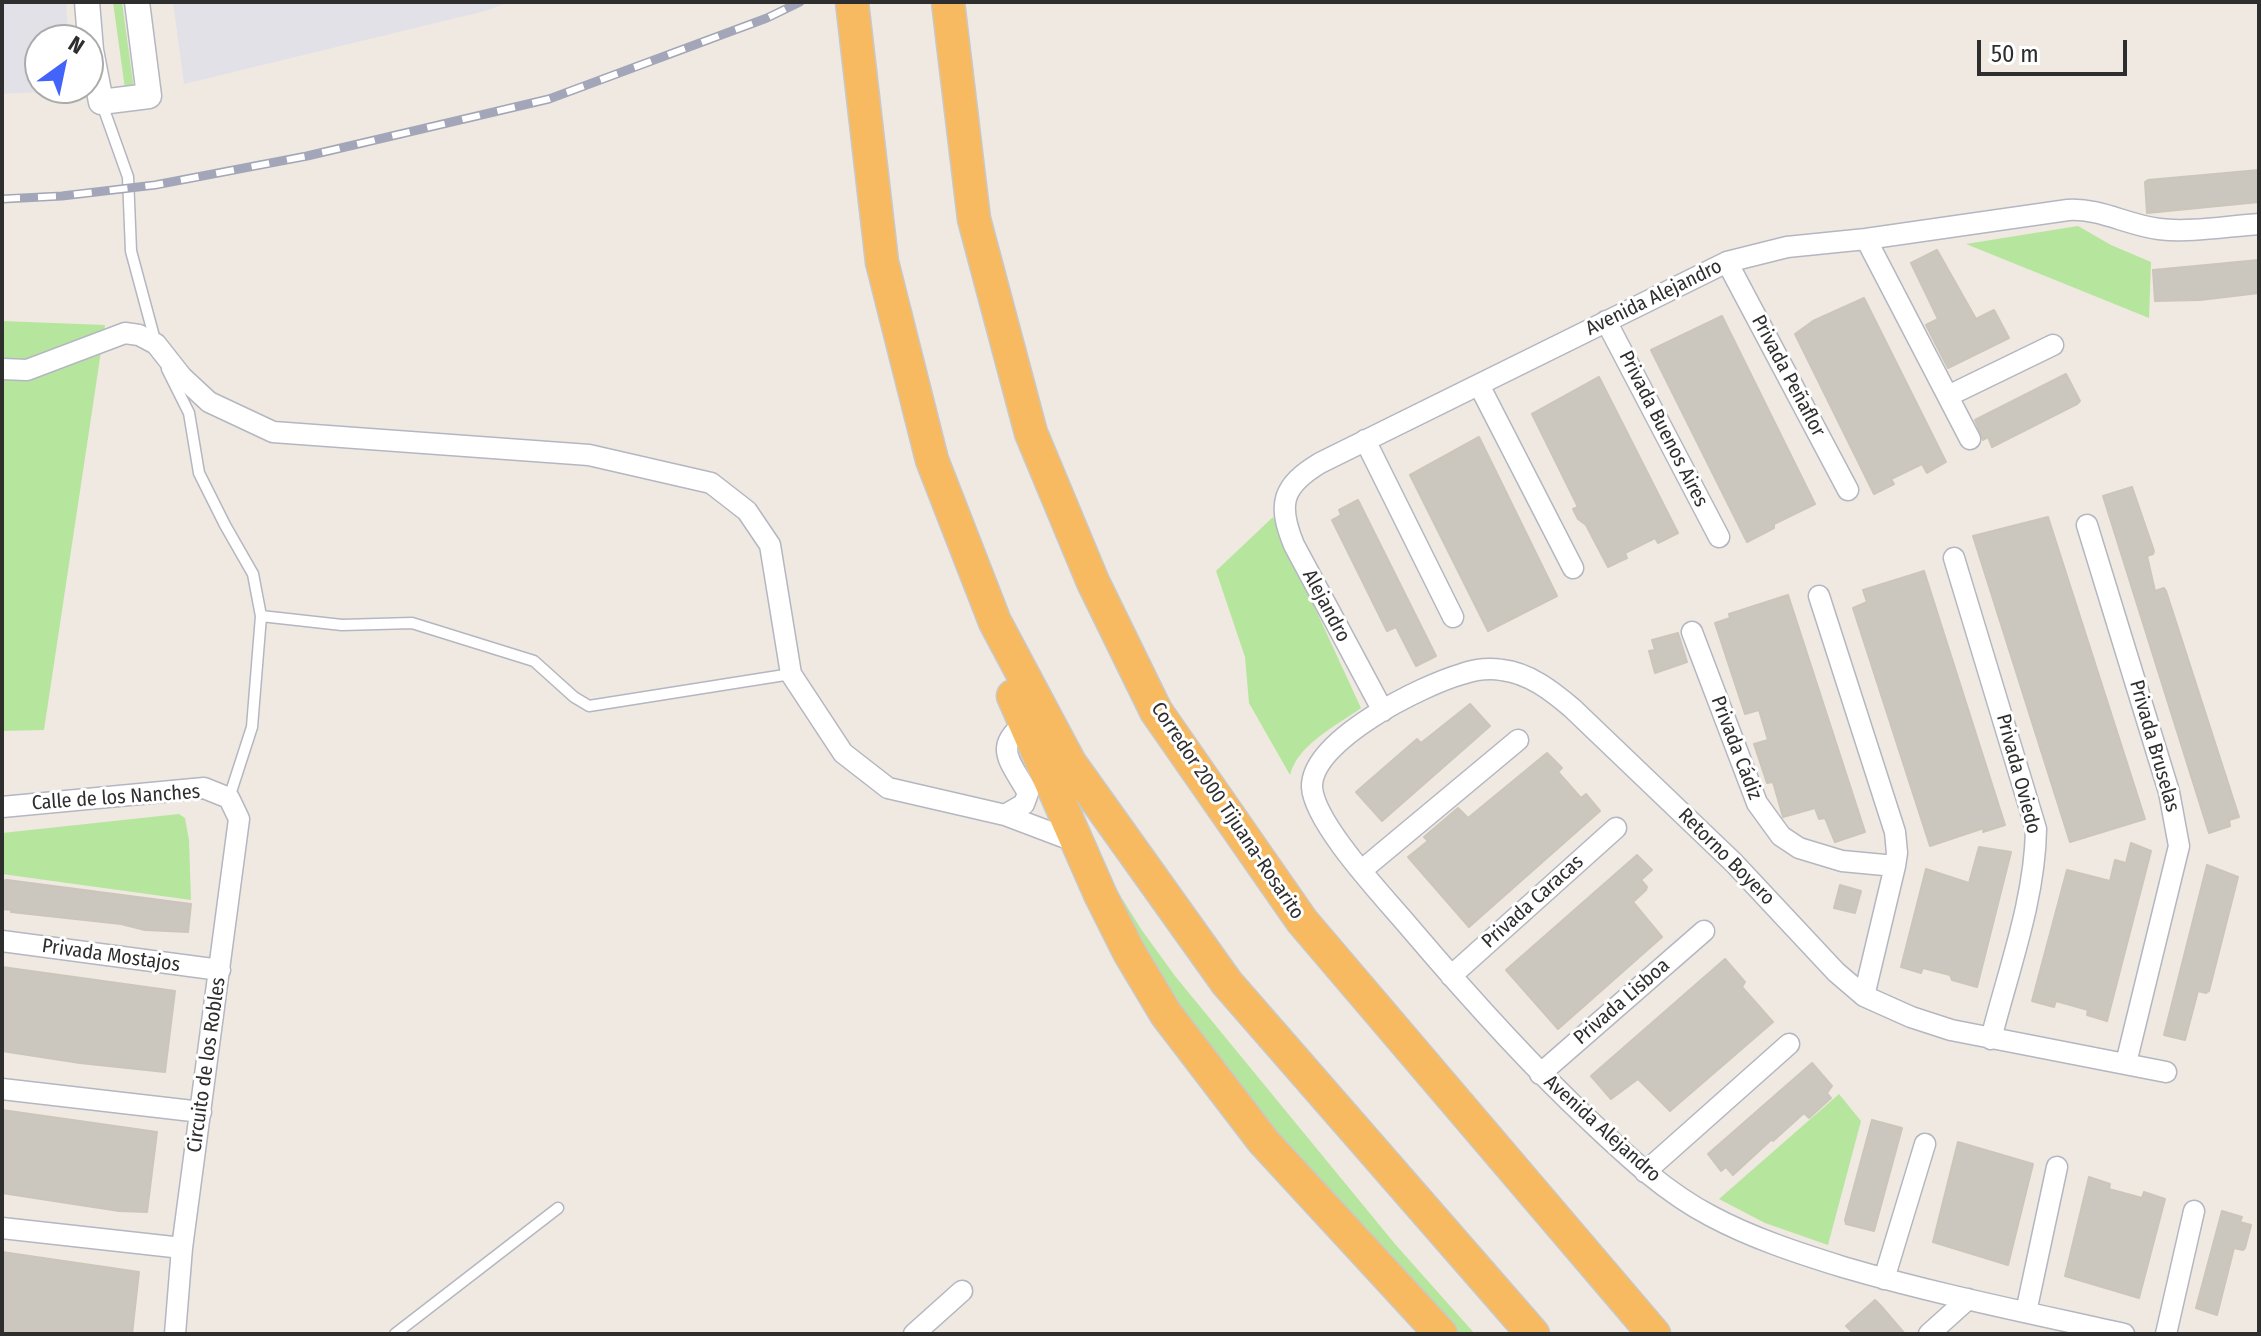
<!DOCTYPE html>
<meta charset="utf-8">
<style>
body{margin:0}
#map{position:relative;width:2261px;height:1336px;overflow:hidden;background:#efe9e1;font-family:"Fira Sans Condensed",sans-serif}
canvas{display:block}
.frame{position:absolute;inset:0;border:4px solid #2e2e2e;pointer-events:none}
.north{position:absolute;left:24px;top:24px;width:80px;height:80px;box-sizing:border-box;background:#fff;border:2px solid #ababab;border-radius:50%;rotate:33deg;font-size:22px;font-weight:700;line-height:32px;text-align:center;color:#2e2e2e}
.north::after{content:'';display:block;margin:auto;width:28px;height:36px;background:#4264fb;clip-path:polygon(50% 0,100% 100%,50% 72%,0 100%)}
.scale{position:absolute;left:1977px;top:40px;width:150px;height:36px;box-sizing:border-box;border:4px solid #2e2e2e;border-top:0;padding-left:10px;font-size:24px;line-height:28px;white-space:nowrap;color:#2e2e2e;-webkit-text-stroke:6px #fff;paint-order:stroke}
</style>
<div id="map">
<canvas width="2261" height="1336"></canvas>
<div class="frame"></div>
<div class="north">N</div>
<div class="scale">50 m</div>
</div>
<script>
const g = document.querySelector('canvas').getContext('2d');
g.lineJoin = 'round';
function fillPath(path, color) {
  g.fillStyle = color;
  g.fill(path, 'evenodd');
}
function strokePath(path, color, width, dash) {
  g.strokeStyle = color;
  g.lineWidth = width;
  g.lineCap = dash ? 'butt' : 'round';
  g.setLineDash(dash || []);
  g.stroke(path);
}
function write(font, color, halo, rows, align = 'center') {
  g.font = font + ' "Fira Sans Condensed",sans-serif';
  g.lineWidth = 6;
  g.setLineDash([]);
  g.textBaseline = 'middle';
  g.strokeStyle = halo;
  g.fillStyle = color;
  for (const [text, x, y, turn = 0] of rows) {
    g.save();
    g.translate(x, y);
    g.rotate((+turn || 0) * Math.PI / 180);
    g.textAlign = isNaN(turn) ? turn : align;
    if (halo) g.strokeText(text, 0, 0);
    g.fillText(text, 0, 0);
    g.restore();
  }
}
const industrial = new Path2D(`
 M2,2H66L69,40H40V88H44L42,92L2,94Z
 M173,2H510L485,11L184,84Z`);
const green = new Path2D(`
 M113,2H122L135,97L126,96Z
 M2078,226L2111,245L2151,262L2149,318L1966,244Z
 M2,321L105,325L44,730L2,731Z
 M1273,517L1361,708C1336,726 1298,744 1290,775L1249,703L1245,657L1216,571Z
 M179,814L185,818L189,840L191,900L2,874V833Z
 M1080,831L1141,929L1175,976L1395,1244L1475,1334H1455L1311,1176L1211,1056L1140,956Z
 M1839,1094L1861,1121L1828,1245L1765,1223L1719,1199Z`);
const building = new Path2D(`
 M2259,170V202L2147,213L2145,182L2148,180Z
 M1937,250L1976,319L1994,310L2009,338L1948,368L1926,325L1938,319L1911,263Z
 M2259,260V293L2200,300L2155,301L2153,270Z
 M1864,298L1946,462L1927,473L1922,464L1891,479L1894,484L1874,494L1795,334L1813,321Z
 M1722,316L1815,504L1774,524V528L1747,542L1651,350Z
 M2066,374L2080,401L2077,404L1992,447L1988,437L1983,440L1975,420Z
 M1599,377L1678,533L1658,543L1655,538L1625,553L1627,558L1608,567L1586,525L1578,519L1573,509L1578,507L1532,414Z
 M1479,437L1557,596L1488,631L1410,475Z
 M2132,487L2154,551L2153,554L2147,556L2155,591L2164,588L2166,591L2239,817L2229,820L2230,826L2209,833L2103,496Z
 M1358,500L1436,656L1416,666L1396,627L1387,631L1332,520L1341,515L1339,510Z
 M2048,517L2145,819L2070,842L1973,536Z
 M1924,571L2005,825L1983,832L1984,828L1930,846L1853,608L1867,602L1863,590Z
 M1788,595L1865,832L1835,842L1825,818L1819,819L1815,808L1783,817L1773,782L1767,783L1754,744L1768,740L1759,710L1745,714L1715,623L1730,618L1729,614Z
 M1678,633L1687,662L1655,673L1649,651L1655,650L1652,640Z
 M1470,704L1490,726L1382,821L1356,792L1417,739L1421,743Z
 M1547,753L1562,768L1558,772L1581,798L1586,794L1600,811L1469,927L1408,857L1428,841L1424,837L1458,808L1468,818Z
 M2131,843L2151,851L2107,1021L2087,1015L2088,1010L2056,1001L2054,1007L2032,1001L2067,870L2110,881L2115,860L2126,863Z
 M1979,847L2011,852L1977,987L1952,980L1950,975L1923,968L1921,973L1901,967L1926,869L1969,883Z
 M1637,855L1652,870L1641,880L1647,887L1646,890L1633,902L1662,937L1558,1029L1506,970Z
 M2207,865L2238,877L2209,991L2206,993L2198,991L2185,1040L2164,1035Z
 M7,880L191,904L188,932L145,930L121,924L11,912L12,910L2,909V881Z
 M1840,885L1861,891L1855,913L1834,908Z
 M1725,959L1745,982L1742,987L1773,1022L1670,1111L1638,1079L1611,1099L1591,1076Z
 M2,967L175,991L165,1072L80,1063L2,1051Z
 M1812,1063L1832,1086L1827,1093L1831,1098L1809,1118L1804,1113L1773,1141L1772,1139L1733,1175L1726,1167L1721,1171L1708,1154Z
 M2,1110L157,1132L147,1212L119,1211L2,1193Z
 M1872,1120L1902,1128L1874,1231L1846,1224L1845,1220Z
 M1958,1142L2033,1164L2008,1265L1933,1242Z
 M2089,1177L2110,1184L2109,1189L2142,1198L2144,1192L2165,1199L2139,1298L2065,1276Z
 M2222,1211L2242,1217L2240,1222L2251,1225L2245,1248L2243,1250L2234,1248L2217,1315L2196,1308Z
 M2,1252L139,1272L132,1334H2Z
 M1875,1300L1881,1306L1905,1334H1854L1846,1326Z`);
const service = new Path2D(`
 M102,104L128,177L131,251L156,344
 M167,369L189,413L199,473L225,525L253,574L261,616L252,727L229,798
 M261,616L342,625L412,623L534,661L574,697L589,706L791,674
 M395,1334L558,1208`);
const minor = new Path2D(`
 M1866,239L1970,439
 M1727,262L1848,490
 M1606,321L1719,537
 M2,369L27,370L125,333L139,335L156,344L182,377L209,402L273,432L589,455L711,483L747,511L770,545L791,674L843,753L888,788L1005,815L1079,843
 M1479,385L1573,568
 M1948,396L2053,345
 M1365,440L1453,617
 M2087,525L2169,792L2179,846L2126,1063
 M1954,558L2036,829C2035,900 2008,971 1991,1039
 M1819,596L1895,832L1897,853L1895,866L1864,996
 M1692,632L1757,803L1781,836L1799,848L1842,861L1895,866
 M1383,711L1294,545C1277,504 1282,486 1320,463L1727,262L1787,247L1866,239L2068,210C2100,208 2127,225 2159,229C2189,233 2228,226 2259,224
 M2,807L204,788L229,798L239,819L182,1248L175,1334
 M1005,815L1024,804L1028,793C1007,756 992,746 1032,718
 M1362,870L1518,740
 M2,941L220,970
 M1451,976L1616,828
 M1540,1074L1704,931
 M2,1089L201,1112
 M1645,1172L1789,1044
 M2,1228L182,1248
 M1884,1279L1925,1144
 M2026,1312L2057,1167
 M914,1334L962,1291
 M1929,1334L1968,1299
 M2124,1334C2030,1313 1935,1294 1843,1267C1798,1253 1752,1238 1711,1216C1665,1192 1627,1156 1590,1121C1526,1061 1468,996 1411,929C1386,899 1314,824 1312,787C1311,740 1423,685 1462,674C1474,670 1489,668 1502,670C1529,673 1552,691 1572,708L1734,863L1836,972L1864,996L1911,1017L1951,1030L2166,1072
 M2166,1334L2194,1211`);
const tertiary = new Path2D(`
 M87,2L91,50L101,102L149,96L137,2`);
const trunk = new Path2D(`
 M852,2L882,262L932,460L995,622L1070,763L1227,983L1533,1334
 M948,2L974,219L1031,433L1093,582L1156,711L1302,921L1654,1334
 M1013,696L1100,894L1129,952L1166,1014L1264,1142L1441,1334`);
const rail = new Path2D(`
 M2,199L62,196L155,185L307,156L549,99L767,18L800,2`);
const streetNames = [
 ["Avenida Alejandro",1654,298,-26],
 ["Privada Peñaflor",1788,376,62],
 ["Privada Buenos Aires",1663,429,63],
 ["Alejandro",1326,606,62],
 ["Privada Bruselas",2154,746,74],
 ["Privada Cádiz",1736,748,69],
 ["Privada Oviedo",2018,774,75],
 ["Calle de los Nanches",116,798,-4],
 ["Corredor 2000 Tijuana-Rosarito",1227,811,56],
 ["Retorno Boyero",1726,857,45],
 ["Privada Caracas",1533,902,-42],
 ["Privada Mostajos",111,956,8],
 ["Privada Lisboa",1622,1002,-41],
 ["Circuito de los Robles",207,1065,-82],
 ["Avenida Alejandro",1602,1129,42]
];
fillPath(industrial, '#e3e1e8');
fillPath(green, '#b6e59e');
fillPath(building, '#cbc7bf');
strokePath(building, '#cbc5ba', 2);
strokePath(service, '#b4b7c1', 13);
strokePath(minor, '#b4b7c1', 23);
strokePath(tertiary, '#b4b7c1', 27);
strokePath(trunk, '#c9c9c9', 35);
strokePath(service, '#fff', 10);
strokePath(minor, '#fff', 20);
strokePath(tertiary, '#fff', 24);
strokePath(trunk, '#f8ba60', 32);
strokePath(rail, '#a3a6b8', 9);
strokePath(rail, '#fff', 6, [18]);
write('20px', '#2e2e2e', '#fff', streetNames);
</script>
